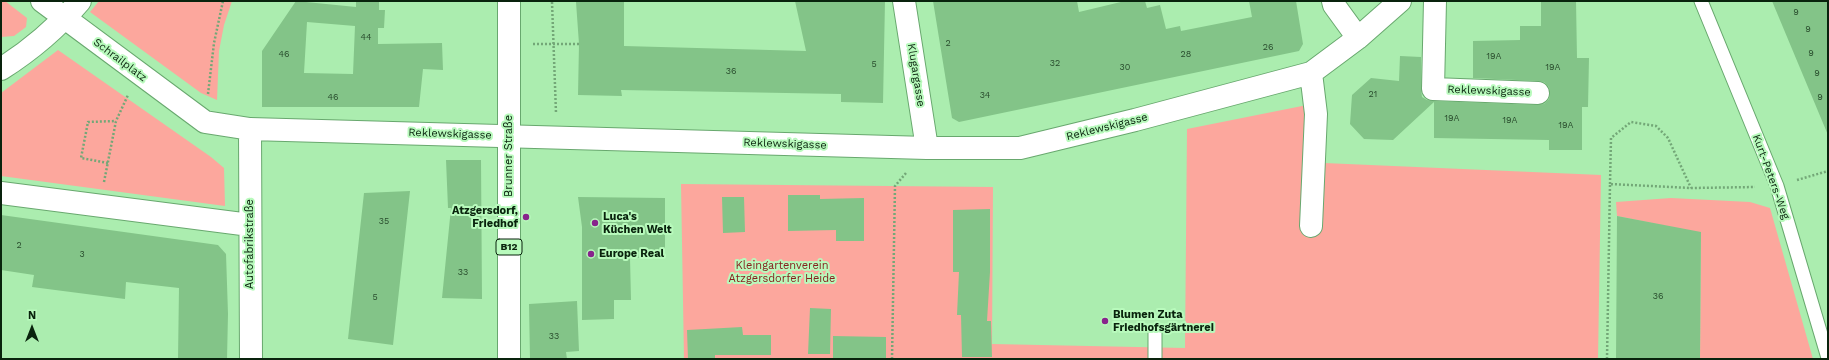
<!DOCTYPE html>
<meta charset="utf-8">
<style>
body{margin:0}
#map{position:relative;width:1829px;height:360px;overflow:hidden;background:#abedaf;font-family:"Work Sans",sans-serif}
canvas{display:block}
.frame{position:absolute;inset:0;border:2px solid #09230d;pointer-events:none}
.north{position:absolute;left:12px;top:308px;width:40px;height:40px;-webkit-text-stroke:3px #b8fabc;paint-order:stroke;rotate:0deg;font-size:11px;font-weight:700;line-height:16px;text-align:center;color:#09230d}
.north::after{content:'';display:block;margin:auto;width:14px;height:18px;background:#09230d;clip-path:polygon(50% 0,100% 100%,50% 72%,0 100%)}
</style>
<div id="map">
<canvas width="1829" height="360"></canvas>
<div class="frame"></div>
<div class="north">N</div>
</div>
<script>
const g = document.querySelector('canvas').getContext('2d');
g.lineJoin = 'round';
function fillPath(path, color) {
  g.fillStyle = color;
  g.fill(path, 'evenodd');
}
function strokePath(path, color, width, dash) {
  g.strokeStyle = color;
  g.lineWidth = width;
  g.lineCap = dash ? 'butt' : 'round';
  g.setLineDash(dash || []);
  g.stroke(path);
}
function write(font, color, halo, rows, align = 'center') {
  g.font = font + ' "Work Sans",sans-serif';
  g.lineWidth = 4;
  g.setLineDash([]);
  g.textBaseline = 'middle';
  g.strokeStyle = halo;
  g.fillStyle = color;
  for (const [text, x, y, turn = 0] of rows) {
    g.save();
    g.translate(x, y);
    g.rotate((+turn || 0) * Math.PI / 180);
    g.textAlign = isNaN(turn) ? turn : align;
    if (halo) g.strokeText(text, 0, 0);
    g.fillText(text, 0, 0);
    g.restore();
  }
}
const green = new Path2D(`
 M1,1H5L27,18L26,27L14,36L1,37Z
 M99,1H232L224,25L219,51L217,100L201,93L90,12Z
 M58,50L211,157L224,168L225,206L1,176V93Z
 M1322,102L1324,163L1601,175L1598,359H684L681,184L993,187L992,344L1185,348L1187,129Z
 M1671,198L1750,202L1770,208L1813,359H1700L1701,233L1617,216L1616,202Z`);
const building = new Path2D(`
 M296,1L356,7V1H379V10H385L384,28H378V44L442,43L443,70L423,69L419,107H262V51ZM307,22L355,26L353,74L304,73Z
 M624,1V46L806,51L795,1H885L883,103L841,102V94L621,90L622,96L578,95L579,44L576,2Z
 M933,1H1077L1079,12L1125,1H1145L1147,8L1160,5L1166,29L1180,26L1181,31L1252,17L1249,1H1296L1303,44L1299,51L959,122L952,118Z
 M1541,1H1576L1577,58H1589L1588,107H1582V150H1549V140L1434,138V102L1393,140L1364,139L1350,124L1352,95L1371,78L1399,81L1400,56L1421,57V89L1422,97L1427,100L1433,101L1538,105L1544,104L1549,99L1550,93L1549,87L1544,82L1538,81L1473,78V41L1520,40V26H1541Z
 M1772,1H1828V135Z
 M446,160H481L482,299L442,298L451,208H448Z
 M410,191L393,345L348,339L364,193Z
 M788,195H820V199L864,198V241H836V230L788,231Z
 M578,197L665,198V257L630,258L631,300H614V319L582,320V227Z
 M722,197H744L745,232L723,233Z
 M990,209V272L987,321H991L992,357H962L961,315H957L959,272H953V210Z
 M1,215L218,245L226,254L228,314L227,359H178L179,288L126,282L125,299L32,287L34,275L1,270Z
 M1617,216L1701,232L1700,359H1616Z
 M577,301L579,351L566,352L567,359H530L529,304Z
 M810,308L831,309L830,354H808Z
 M742,327L743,335H771V355H715V358L688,359L687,330Z
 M833,336L886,337V359H833Z`);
const path = new Path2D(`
 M552,2L556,113
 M533,44H579
 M208,94L214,43L223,1
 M108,163L81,158L88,122L116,121
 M1797,180L1828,171
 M104,182L116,121L128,95
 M1610,184L1611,138L1631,122L1656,126L1668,138L1691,188
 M892,359L895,186L906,173
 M1607,359L1610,184L1691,188L1755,187`);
const service = new Path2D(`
 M1701,1L1777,186L1828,358
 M1155,359V331`);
const minor = new Path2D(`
 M42,1L205,122L250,129L927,148H1020L1135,120L1311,73L1358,38L1400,1
 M904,1L927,148
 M1333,1L1334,5L1358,38
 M1435,1L1433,89L1538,93
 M1,69C31,50 57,28 80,1
 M250,129L251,359
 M1,193L250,225
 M1311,226L1316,114L1311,73`);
const primary = new Path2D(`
 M509,359V1`);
const markers = [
 [526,217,4,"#88248c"],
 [595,223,4,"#88248c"],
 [591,254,4,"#88248c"],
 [1105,321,4,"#88248c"]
];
const numberNames = [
 ["9",1796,12],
 ["9",1808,29],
 ["44",366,37],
 ["2",948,43],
 ["26",1268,47],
 ["9",1811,53],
 ["46",284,54],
 ["28",1186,54],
 ["19A",1494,56],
 ["32",1055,63],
 ["5",874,64],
 ["30",1125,67],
 ["19A",1553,67],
 ["36",731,71],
 ["9",1817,73],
 ["21",1373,94],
 ["34",985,95],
 ["46",333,97],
 ["9",1820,97],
 ["19A",1452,118],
 ["19A",1510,120],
 ["19A",1566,125],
 ["35",384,221],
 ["2",19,245],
 ["3",82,254],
 ["33",463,272],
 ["36",1658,296],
 ["5",375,297],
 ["33",554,336]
];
const shields = [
 [509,247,26]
];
const shieldNames = [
 ["B12",509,247]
];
const streetNames = [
 ["Schrailplatz",120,60,37],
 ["Klugargasse",916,75,81],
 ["Reklewskigasse",1489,91,2],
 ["Reklewskigasse",1107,127,-14],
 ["Reklewskigasse",450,134,2],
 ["Reklewskigasse",785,144,2],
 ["Brunner Straße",509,156,-90],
 ["Kurt-Peters-Weg",1771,177,70],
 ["Autofabrikstraße",250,244,-90]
];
const poiNames = [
 ["Atzgersdorf,",518,211,"right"],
 ["Friedhof",518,224,"right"],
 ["Luca's",603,217],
 ["Küchen Welt",603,230],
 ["Europe Real",599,254],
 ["Blumen Zuta",1113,315],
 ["Friedhofsgärtnerei",1113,328]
];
const parkNames = [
 ["Kleingartenverein",782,266],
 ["Atzgersdorfer Heide",782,279]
];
fillPath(green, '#fca79d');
fillPath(building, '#83c488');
strokePath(service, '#68a86e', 15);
strokePath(minor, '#68a86e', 24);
strokePath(primary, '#68a86e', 24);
strokePath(path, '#73a777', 2.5, [2, 2]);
strokePath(service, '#fff', 13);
strokePath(minor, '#fff', 22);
strokePath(primary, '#fff', 22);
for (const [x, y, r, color] of markers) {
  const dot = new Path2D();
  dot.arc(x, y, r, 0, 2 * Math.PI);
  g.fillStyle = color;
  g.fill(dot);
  strokePath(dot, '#b8fabc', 1.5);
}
write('9px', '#284b2c', null, numberNames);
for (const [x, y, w] of shields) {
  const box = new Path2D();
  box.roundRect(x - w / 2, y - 8, w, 16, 3);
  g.fillStyle = '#b8fabc';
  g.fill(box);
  strokePath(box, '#09230d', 1);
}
write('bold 10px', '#09230d', null, shieldNames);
write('11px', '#09230d', '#b8fabc', streetNames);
write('bold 11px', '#09230d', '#b8fabc', poiNames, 'left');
write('11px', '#86201e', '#b8fabc', parkNames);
</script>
